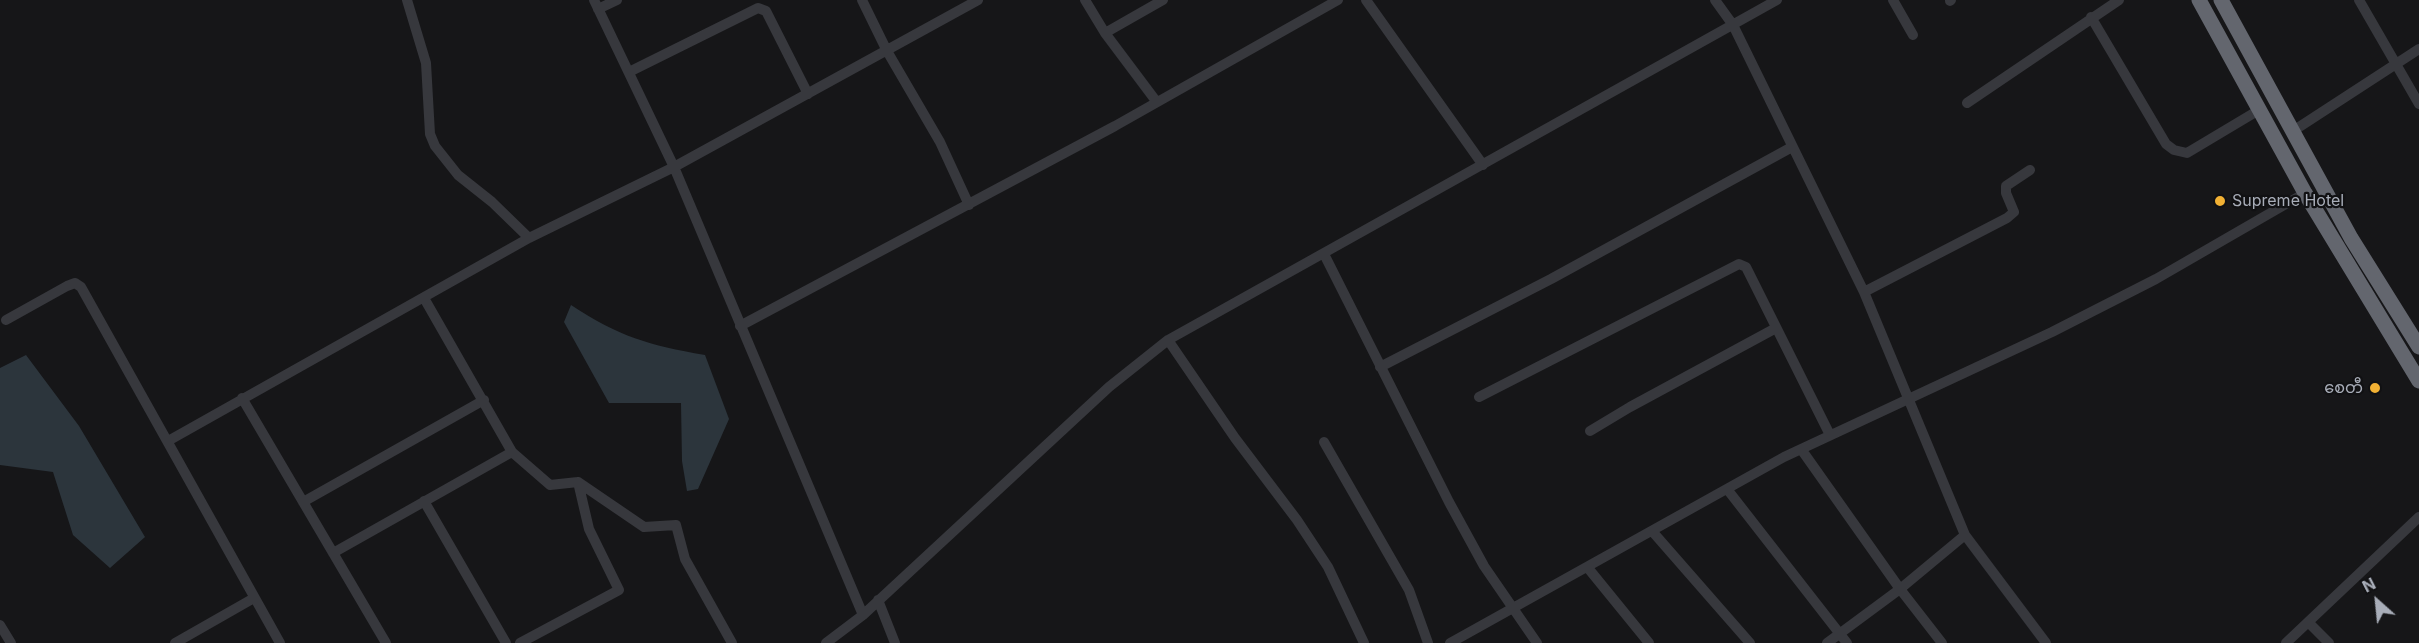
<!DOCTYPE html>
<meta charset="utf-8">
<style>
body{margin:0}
#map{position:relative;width:2419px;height:643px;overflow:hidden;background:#161618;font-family:Inter,sans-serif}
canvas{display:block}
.north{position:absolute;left:2347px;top:571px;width:60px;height:60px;-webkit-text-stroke:4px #111113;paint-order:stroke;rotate:333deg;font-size:16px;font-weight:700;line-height:24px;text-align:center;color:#a8adb8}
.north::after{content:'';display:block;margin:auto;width:21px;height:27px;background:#a8adb8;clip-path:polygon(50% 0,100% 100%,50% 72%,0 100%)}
</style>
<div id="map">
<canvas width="2419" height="643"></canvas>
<div class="north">N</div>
</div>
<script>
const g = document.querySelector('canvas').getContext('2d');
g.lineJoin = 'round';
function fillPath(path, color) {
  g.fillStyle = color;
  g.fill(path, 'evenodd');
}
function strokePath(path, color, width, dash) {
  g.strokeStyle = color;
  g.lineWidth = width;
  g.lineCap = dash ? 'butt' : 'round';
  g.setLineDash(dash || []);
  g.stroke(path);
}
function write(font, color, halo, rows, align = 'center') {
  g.font = font + ' Inter,"Noto Sans Myanmar",sans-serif';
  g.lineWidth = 4.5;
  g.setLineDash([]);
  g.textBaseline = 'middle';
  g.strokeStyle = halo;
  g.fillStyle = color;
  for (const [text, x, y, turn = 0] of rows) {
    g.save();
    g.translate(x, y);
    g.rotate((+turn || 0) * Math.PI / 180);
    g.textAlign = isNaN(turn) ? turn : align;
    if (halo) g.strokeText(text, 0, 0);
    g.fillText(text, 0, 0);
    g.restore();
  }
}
const water = new Path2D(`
 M571,305C620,337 648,345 705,355L729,419L698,489L687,491L682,461L681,403H609L564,322Z
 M26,355L79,426L145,537L110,568L73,535L53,472L0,465V368Z`);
const minor = new Path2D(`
 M407,0L426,63L430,134L435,146L458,175L492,202L529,238
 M594,0L674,167L863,615
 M862,0L887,51L940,142L969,205
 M1085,0L1105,33L1156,101
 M1366,0L1483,165
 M1715,0L1733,25L1864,292L1965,535L2046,643
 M1893,0L1913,35
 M2359,0L2419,104
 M1950,1L1951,0
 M598,9L617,0
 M2091,17L2166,144L2174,150L2187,153L2259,110
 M1105,33L1163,0
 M629,72L758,8L766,11L808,94
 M1967,103L2119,0
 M2293,131L2419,49
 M1324,254L1449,502L1484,566L1537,643
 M1864,292L2007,218L2014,212L2006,193V186L2030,170
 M424,298L512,452L550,485L578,482L589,529L619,590L520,643
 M6,320L67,286L75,283L81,287L280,643
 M740,326L1115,126L1338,0
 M1168,340L1235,438L1297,520L1328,567L1364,643
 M1380,367L1551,279L1792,147
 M1479,397L1739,264L1746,267L1830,435
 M242,398L386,643
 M1590,431L1630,407L1776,328
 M168,441L529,238L674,167L978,0
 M1324,442L1409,590L1428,643
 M1801,449L1900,589L1942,643
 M578,482L644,527L676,525L685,559L732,643
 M1727,489L1847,643
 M424,501L506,643
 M303,502L484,400
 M1652,531L1750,643
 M333,553L512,452
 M1588,568L1649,643
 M878,600L895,643
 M2309,623L2329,643
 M0,625L11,643
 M175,643L254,598
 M826,643L863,615L1109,387L1168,340L1777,0
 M1450,643L1784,457L2052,332L2156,279L2305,193
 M1827,643L1900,589L1965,535
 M2286,643L2419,517`);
const highway = new Path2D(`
 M2199,0L2305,193L2419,381
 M2221,0L2351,238L2419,347`);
const markers = [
 [2220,201,6,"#f2b134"],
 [2375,388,6,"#f2b134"]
];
const poiNames = [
 ["Supreme Hotel",2232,201],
 ["စေတီ",2363,388,"right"]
];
fillPath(water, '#2c353c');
strokePath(minor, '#37383d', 10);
strokePath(highway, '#63666e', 15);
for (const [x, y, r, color] of markers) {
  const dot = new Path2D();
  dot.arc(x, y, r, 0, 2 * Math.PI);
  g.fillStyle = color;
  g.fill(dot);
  strokePath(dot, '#111113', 2);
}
write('16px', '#a8adb8', '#111113', poiNames, 'left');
</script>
